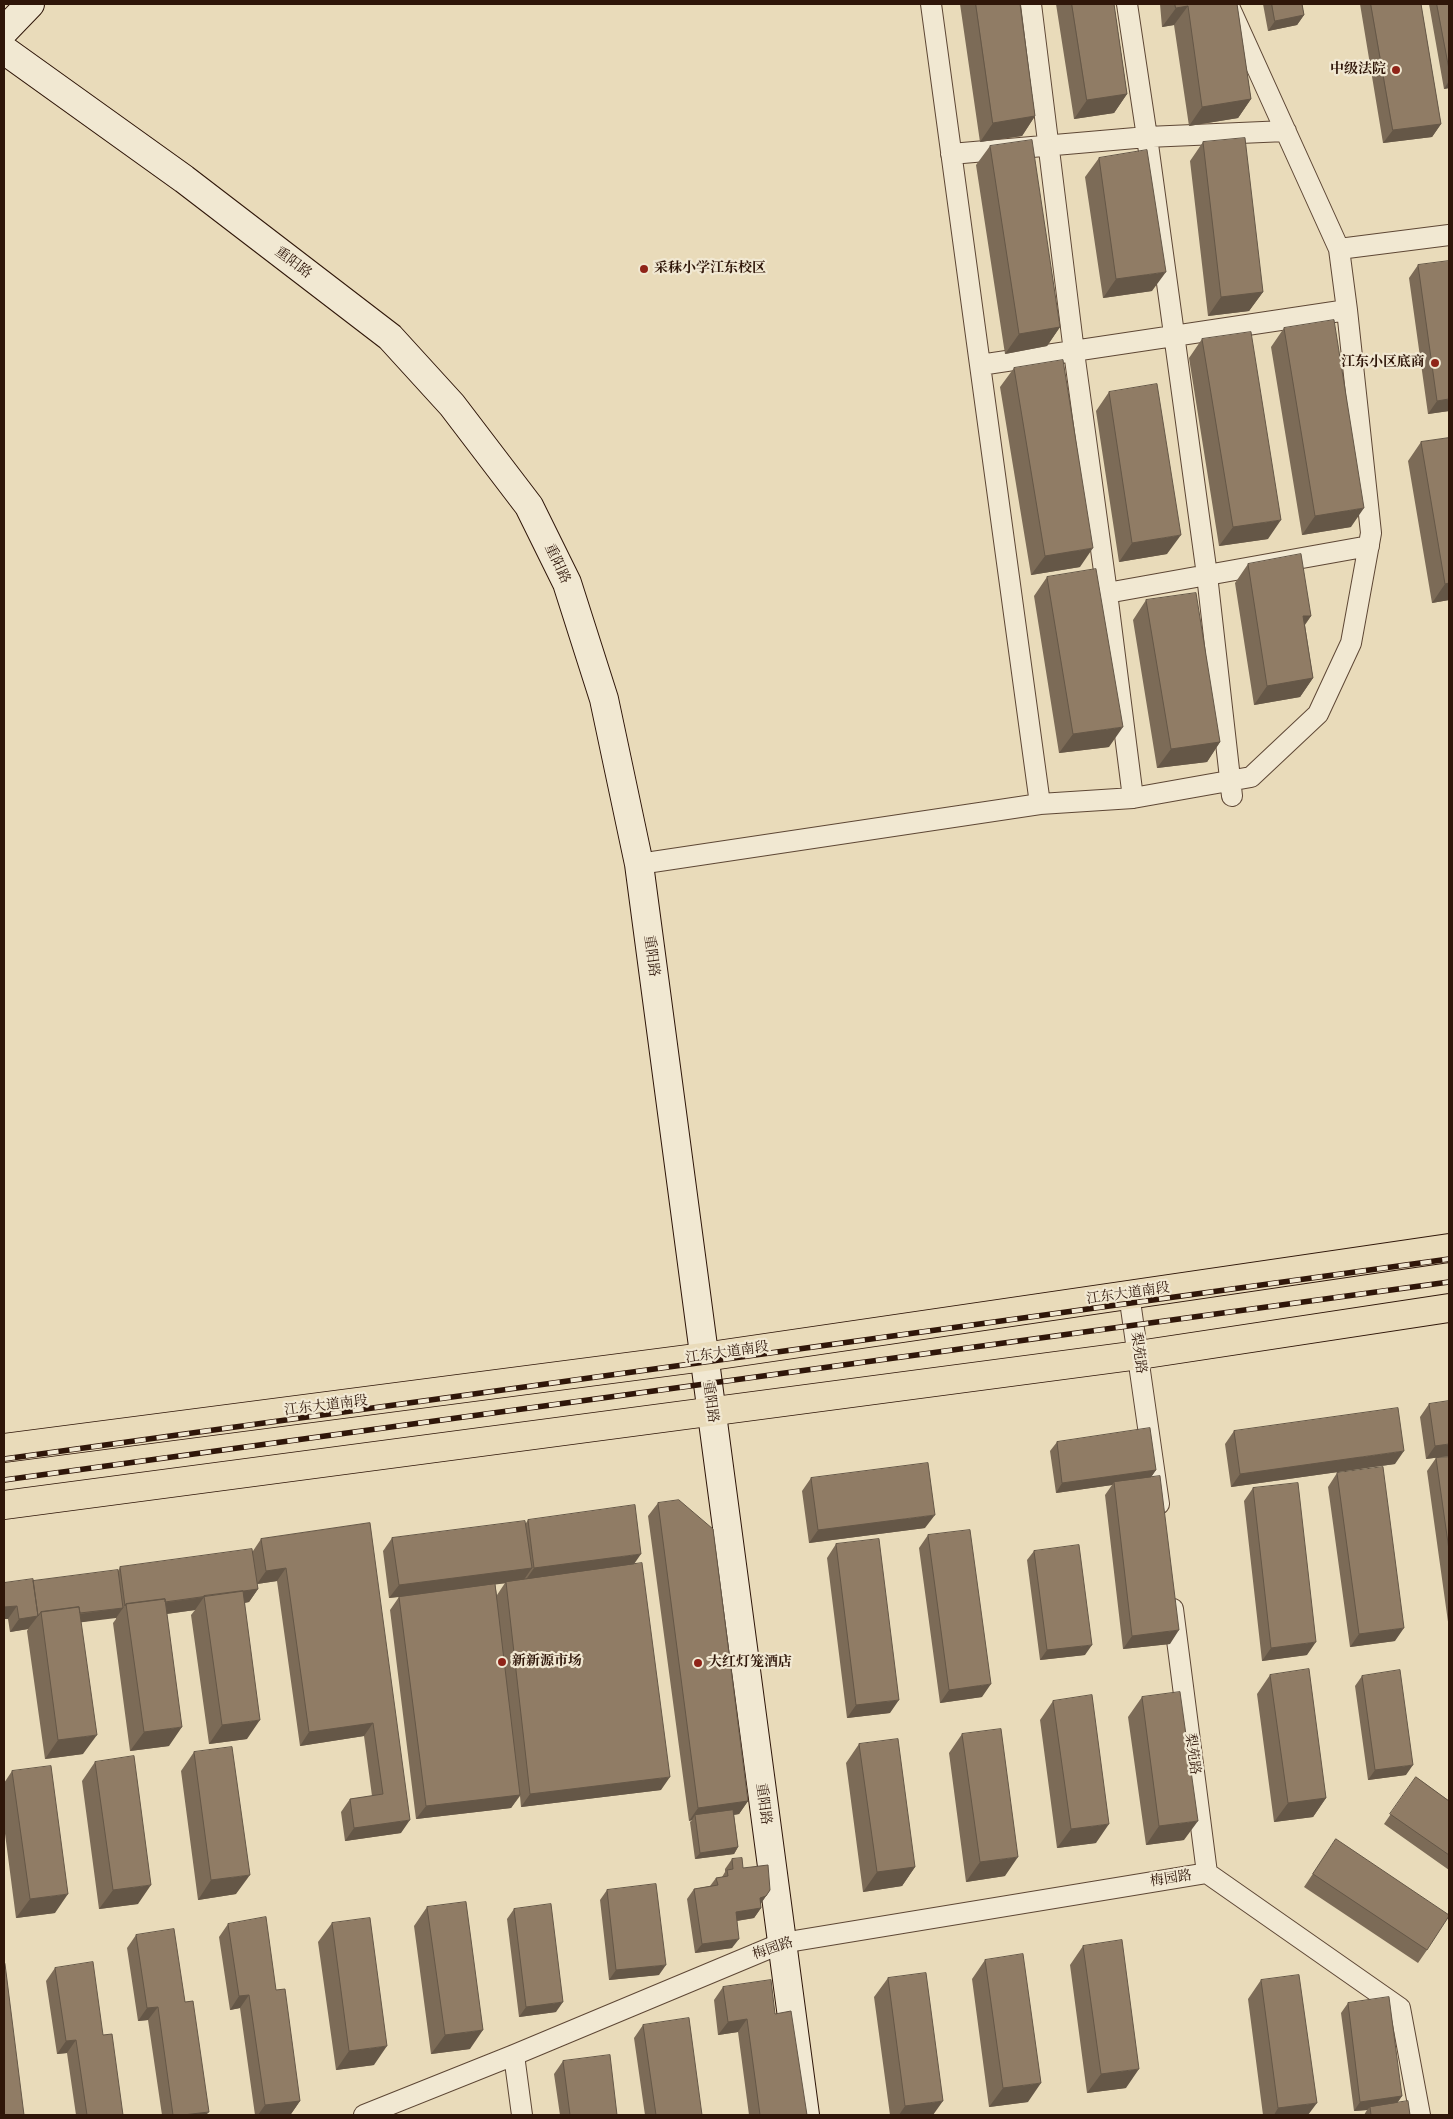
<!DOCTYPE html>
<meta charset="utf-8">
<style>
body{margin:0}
#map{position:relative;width:1453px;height:2119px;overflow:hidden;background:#e9dbba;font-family:"IM FELL Great Primer",serif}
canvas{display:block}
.frame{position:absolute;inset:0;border:5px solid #2f1609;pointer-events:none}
</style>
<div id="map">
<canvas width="1453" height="2119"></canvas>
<div class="frame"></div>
</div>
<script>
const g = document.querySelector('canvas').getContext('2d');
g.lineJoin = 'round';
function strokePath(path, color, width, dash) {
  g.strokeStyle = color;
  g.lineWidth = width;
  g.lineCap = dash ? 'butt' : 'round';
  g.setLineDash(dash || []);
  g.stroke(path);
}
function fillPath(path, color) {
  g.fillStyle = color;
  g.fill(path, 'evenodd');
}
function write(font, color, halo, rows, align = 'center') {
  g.font = font + ' "IM FELL Great Primer","Noto Serif SC",serif';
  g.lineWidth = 4.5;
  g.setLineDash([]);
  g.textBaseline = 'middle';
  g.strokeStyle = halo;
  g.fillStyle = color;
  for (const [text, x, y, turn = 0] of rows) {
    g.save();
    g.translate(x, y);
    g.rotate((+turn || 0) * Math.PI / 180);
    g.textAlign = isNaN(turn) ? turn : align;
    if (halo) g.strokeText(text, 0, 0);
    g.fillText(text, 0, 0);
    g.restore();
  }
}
const street = new Path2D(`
 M931,4L980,365
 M1031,4L1074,352L1107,593
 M1127,4L1147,137L1207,575L1232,796
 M951,154L1147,137L1286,131
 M1339,249L1449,235
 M1133,798L1107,593L1369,546
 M1040,804L980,365L1347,310
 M639,864L1040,804L1133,798L1251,777L1318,714L1351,643L1371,533L1347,310L1339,249L1228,4
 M1129,1294L1159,1504
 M1173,1609L1207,1873L1400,2008L1420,2115
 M514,2055L522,2115
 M364,2115L514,2055L782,1943L1207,1873`);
const secondary = new Path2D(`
 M4,31L30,4
 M4,50L184,179L390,337L452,405L529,506L567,583L604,699L639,864L805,2115`);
const primary = new Path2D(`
 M4,1448L704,1357L1449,1248
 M4,1505L1139,1355L1449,1308`);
const rail = new Path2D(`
 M4,1459L1449,1259
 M4,1480L1449,1282`);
const wall = new Path2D(`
 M960,4H1020L1035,116L1022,136L980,142Z
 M1056,4H1114L1127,94L1114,113L1074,119Z
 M1160,4H1237L1251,99L1238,118L1189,126L1174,25L1162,27Z
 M1263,4H1302L1304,15L1297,25L1268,31Z
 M1360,4H1421L1441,124L1432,137L1383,143Z
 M1429,4H1449V88L1444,89Z
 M1203,142L1263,292L1249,311L1208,316L1190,161Z
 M990,146L1060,327L1047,346L1005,354L976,165Z
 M1099,158L1152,291L1103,298L1085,177Z
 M1418,265L1449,411L1428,414L1409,278Z
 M1284,328L1351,527L1302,535L1271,347Z
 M1202,339L1268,539L1219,546L1189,358Z
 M1014,368L1080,567L1031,575L1000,387Z
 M1109,392L1167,554L1119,562L1096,411Z
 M1449,438V600L1432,603L1408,461L1421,442Z
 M1248,564L1311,616L1305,625L1313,678L1300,697L1254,705L1235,583Z
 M1047,577L1109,747L1059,753L1034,596Z
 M1146,600L1220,742L1207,762L1157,768L1133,620Z
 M1429,1404L1449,1456L1426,1459L1420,1417Z
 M1234,1431L1395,1464L1231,1487L1225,1444Z
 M1057,1442L1156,1470L1151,1477L1170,1644L1123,1649L1105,1495L1112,1485L1056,1493L1050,1451Z
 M1449,1457V1629L1427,1471L1436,1458Z
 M1337,1473L1395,1641L1350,1647L1328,1487Z
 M811,1478L925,1528L809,1543L802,1491Z
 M1253,1488L1307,1655L1262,1661L1244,1501Z
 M658,1503L748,1801L739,1814L734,1815L738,1847L734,1854L695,1859L690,1822L692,1820L689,1821L648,1516Z
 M528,1520L634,1564L661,1790L521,1807L520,1796L511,1808L416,1819L390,1610L399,1597L389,1598L383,1551L392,1538L526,1523ZM505,1583L497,1595L495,1584Z
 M370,1523L401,1833L345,1841L341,1812L350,1799L372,1796L364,1736L300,1746L277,1581L257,1584L258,1589L249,1602L245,1603L247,1739L209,1744L191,1615L195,1610L167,1614L169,1746L130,1751L113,1623L116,1619V1617L81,1622L83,1754L45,1759L27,1631L28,1629L10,1632L8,1619H4V1583L33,1581L118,1571L120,1567L253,1551L261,1539Z
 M928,1535L982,1697L940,1703L919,1548Z
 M836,1544L890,1713L847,1718L827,1558Z
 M1034,1551L1085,1655L1040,1660L1027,1560Z
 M1270,1675L1326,1798L1313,1817L1274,1822L1257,1694Z
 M1362,1676L1406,1775L1368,1780L1355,1686Z
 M1142,1697L1184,1840L1146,1845L1128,1717Z
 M1053,1701L1096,1843L1057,1848L1040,1720Z
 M962,1734L1005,1876L966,1882L949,1753Z
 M859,1744L915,1867L902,1886L863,1892L846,1763Z
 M194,1752L236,1894L198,1900L181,1771Z
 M95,1762L138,1904L99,1909L82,1781Z
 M12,1771L55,1913L16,1918L4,1826V1783Z
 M1416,1777L1449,1801V1870L1384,1824Z
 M1336,1839L1427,1950L1418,1963L1304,1887Z
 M732,1859L770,1890L760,1905L761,1908L754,1918L737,1921L732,1948L695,1953L687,1899L694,1889L710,1886L716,1878L722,1877L725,1872V1869Z
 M607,1890L659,1975L609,1980L600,1900Z
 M427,1907L470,2049L431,2054L414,1926Z
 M514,1909L556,2012L519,2017L507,1919Z
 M332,1923L374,2065L336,2070L318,1942Z
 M228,1924L276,1990L300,2101L291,2114L279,2115H255L240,2008L230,2010L219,1937Z
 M136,1935L185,2002L206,2115H162L148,2020L138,2021L127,1948Z
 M1083,1946L1126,2088L1087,2093L1070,1965Z
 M985,1960L1028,2102L989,2107L972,1979Z
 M55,1968L123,2115H76L67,2053L57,2054L46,1981Z
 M888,1978L933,2115H890L874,1997Z
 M1261,1980L1308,2115H1263L1248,1999Z
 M723,1987L775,2014L807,2115H749L738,2032L718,2035L714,2000Z
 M1348,2003L1402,2096L1397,2103L1410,2115H1364L1367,2110L1354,2111L1341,2013Z
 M643,2025L702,2115H645L634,2038Z
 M563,2061L617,2115H560L554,2074Z`);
const shadedWall = new Path2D(`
 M1188,6L1174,25L1162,27L1176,8Z
 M1304,15L1297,25L1268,31L1275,21Z
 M1449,81V88L1444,89Z
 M1127,94L1114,113L1074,119L1087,100Z
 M1251,99L1238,118L1189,126L1202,107Z
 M1035,116L1022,136L980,142L993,123Z
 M1441,124L1432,137L1383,143L1393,130Z
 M1166,272L1152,291L1103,298L1116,279Z
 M1263,292L1249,311L1208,316L1221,297Z
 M1060,327L1047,346L1005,354L1019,334Z
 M1449,399V411L1428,414L1437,401Z
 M1364,508L1351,527L1302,535L1315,516Z
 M1281,520L1268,539L1219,546L1233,527Z
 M1181,535L1167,554L1119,562L1132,543Z
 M1093,548L1080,567L1031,575L1045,556Z
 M1449,583V600L1432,603L1445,584Z
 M1303,616H1311L1297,635Z
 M1313,678L1300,697L1254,705L1267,686Z
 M1123,727L1109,747L1059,753L1073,734Z
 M1220,742L1207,762L1157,768L1171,749Z
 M1449,1444V1456L1426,1459L1435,1446Z
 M1404,1451L1395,1464L1231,1487L1240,1474Z
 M1156,1470L1149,1480L1114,1482L1112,1485L1056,1493L1062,1483Z
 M935,1515L925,1528L809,1543L818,1530Z
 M641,1554L632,1567L525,1581L534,1568Z
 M286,1568L277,1581L257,1584L266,1571Z
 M532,1568L523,1581L389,1598L399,1585Z
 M258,1589L249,1602L206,1608L204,1597Z
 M204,1597L195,1610L128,1619L127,1608Z
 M17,1606L8,1619H4V1607Z
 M123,1608L116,1618L43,1627L42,1619Z
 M38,1616L28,1629L10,1632L19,1619Z
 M1404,1628L1395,1641L1350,1647L1359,1634Z
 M1179,1630L1170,1644L1123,1649L1132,1636Z
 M1316,1642L1307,1655L1262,1661L1271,1648Z
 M1092,1645L1085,1655L1040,1660L1047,1650Z
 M991,1684L982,1697L940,1703L949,1690Z
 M899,1700L890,1713L847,1718L856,1705Z
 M260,1720L247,1739L209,1744L222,1725Z
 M373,1723L364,1736L300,1746L309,1732Z
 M182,1727L169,1746L130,1751L144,1732Z
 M97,1735L83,1754L45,1759L58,1740Z
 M1413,1765L1406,1775L1368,1780L1375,1770Z
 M670,1777L661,1790L521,1807L530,1794Z
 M520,1795L511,1808L416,1819L426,1806Z
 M1326,1798L1313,1817L1274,1822L1288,1803Z
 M748,1801L739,1814L696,1820L695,1815L692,1820L689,1821L698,1808Z
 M410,1820L401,1833L345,1841L354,1828Z
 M1198,1821L1184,1840L1146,1845L1159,1826Z
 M1109,1824L1096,1843L1057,1848L1071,1829Z
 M738,1847L734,1854L695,1859L700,1853Z
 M1018,1857L1005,1876L966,1882L980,1862Z
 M915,1867L902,1886L863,1892L877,1872Z
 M250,1875L236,1894L198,1900L211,1880Z
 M151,1885L138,1904L99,1909L113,1890Z
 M68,1894L55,1913L16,1918L30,1899Z
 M766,1896L759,1906L760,1898Z
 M761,1908L754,1918L729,1922L736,1912Z
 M739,1939L732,1948L695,1953L702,1944Z
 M666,1965L659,1975L609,1980L616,1970Z
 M249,1995L240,2008L230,2010L239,1996Z
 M563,2002L556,2012L519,2017L526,2007Z
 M158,2007L148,2020L138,2021L147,2008Z
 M747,2019L738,2032L718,2035L728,2022Z
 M483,2030L470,2049L431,2054L445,2035Z
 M76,2040L67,2053L57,2054L66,2041Z
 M387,2046L374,2065L336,2070L349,2051Z
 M1139,2069L1126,2088L1087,2093L1101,2074Z
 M1041,2083L1028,2102L989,2107L1003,2088Z
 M1402,2096L1395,2106L1370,2107L1367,2110L1354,2111L1360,2102Z
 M300,2101L291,2114L279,2115H258L265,2105Z
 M943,2101L933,2115H899L905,2106Z
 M1317,2103L1308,2115H1274L1278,2108Z
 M209,2112L206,2115H183Z`);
const building = new Path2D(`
 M976,4H1020L1035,116L993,123Z
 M1072,4H1114L1127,94L1087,100Z
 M1175,4H1237L1251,99L1202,107L1188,6L1176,8Z
 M1272,4H1302L1304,15L1275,21Z
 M1371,4H1421L1441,124L1393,130Z
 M1437,4H1449V69Z
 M1245,138L1263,292L1221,297L1203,142Z
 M1032,140L1060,327L1019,334L990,146Z
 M1147,150L1166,272L1116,279L1099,158Z
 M1449,261V399L1437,401L1418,265Z
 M1334,320L1364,508L1315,516L1284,328Z
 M1251,332L1281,520L1233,527L1202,339Z
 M1063,360L1093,548L1045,556L1014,368Z
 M1157,384L1181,535L1132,543L1109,392Z
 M1449,438V583L1445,584L1421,442Z
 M1301,554L1311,616H1303L1313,678L1267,686L1248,564Z
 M1096,569L1123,727L1073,734L1047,577Z
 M1196,593L1220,742L1171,749L1146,600Z
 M1449,1401V1444L1435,1446L1429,1404Z
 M1398,1408L1404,1451L1240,1474L1234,1431Z
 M1150,1428L1156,1470L1062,1483L1057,1442Z
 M1449,1457V1550L1436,1458Z
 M928,1463L935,1515L818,1530L811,1478Z
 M1383,1467L1404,1628L1359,1634L1337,1473Z
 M1160,1476L1179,1630L1132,1636L1114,1482Z
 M1298,1483L1316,1642L1271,1648L1253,1488Z
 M679,1500L713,1529L748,1801L698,1808L658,1503Z
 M635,1505L641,1554L534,1568L528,1520Z
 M525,1521L532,1568L399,1585L392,1538Z
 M370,1523L410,1820L354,1828L350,1799L383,1794L373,1723L309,1732L286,1568L266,1571L261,1539Z
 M970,1530L991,1684L949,1690L928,1535Z
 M879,1539L899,1700L856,1705L836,1544Z
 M1079,1545L1092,1645L1047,1650L1034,1551Z
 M252,1549L258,1589L165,1602V1599L126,1604L125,1606L120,1567Z
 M642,1563L670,1777L530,1794L506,1582Z
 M118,1570L123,1608L80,1613L79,1607L41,1612L38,1616L33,1581Z
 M33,1579L38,1616L19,1619L17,1606L4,1607V1583Z
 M495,1584L520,1795L426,1806L399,1597Z
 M243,1591L260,1720L222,1725L204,1596Z
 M165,1599L182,1727L144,1732L126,1604Z
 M79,1607L97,1735L58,1740L41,1612Z
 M1309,1669L1326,1798L1288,1803L1270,1675Z
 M1400,1670L1413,1765L1375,1770L1362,1676Z
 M1180,1692L1198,1821L1159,1826L1142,1697Z
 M1092,1695L1109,1824L1071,1829L1053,1701Z
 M1001,1729L1018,1857L980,1862L962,1734Z
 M898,1739L915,1867L877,1872L859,1744Z
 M232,1747L250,1875L211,1880L194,1752Z
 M134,1756L151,1885L113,1890L95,1762Z
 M51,1766L68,1894L30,1899L12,1771Z
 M1416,1777L1449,1801V1855L1390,1814Z
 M733,1810L738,1847L700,1853L695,1815Z
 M1336,1839L1449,1915V1916L1427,1950L1313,1874Z
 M742,1858L743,1868L768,1865L770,1890L766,1896L760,1898L761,1908L736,1912L739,1939L702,1944L694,1889L718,1885L716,1878L728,1876L727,1870L733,1869L732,1859Z
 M656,1884L666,1965L616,1970L607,1890Z
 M466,1902L483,2030L445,2035L427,1907Z
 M551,1904L563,2002L526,2007L514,1909Z
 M266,1917L276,1990L285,1989L300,2101L265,2105L249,1995L239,1996L228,1924Z
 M370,1918L387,2046L349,2051L332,1923Z
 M174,1929L185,2002L193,2001L209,2112L183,2115H173L158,2007L147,2008L136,1935Z
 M1122,1940L1139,2069L1101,2074L1083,1946Z
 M1023,1954L1041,2083L1003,2088L985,1960Z
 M93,1962L103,2035L112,2034L123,2115H87L76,2040L66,2041L55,1968Z
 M5,1964L24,2115H4V1965Z
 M926,1973L943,2101L905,2106L888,1978Z
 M1299,1975L1317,2103L1278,2108L1261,1980Z
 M771,1980L775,2014L791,2011L807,2115H760L747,2019L728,2022L723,1987Z
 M1389,1997L1402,2096L1360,2102L1348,2003Z
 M689,2018L702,2115H656L643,2025Z
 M610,2055L617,2115H570L563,2061Z
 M1408,2101L1410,2115H1371L1370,2107Z`);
const markers = [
 [1396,70,5,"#8f2418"],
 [644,269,5,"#8f2418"],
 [1435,363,5,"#8f2418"],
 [502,1662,5,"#8f2418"],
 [698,1663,5,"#8f2418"]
];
const poiNames = [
 ["中级法院",1386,70,"right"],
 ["采秣小学江东校区",654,269],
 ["江东小区底商",1425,363,"right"],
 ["新新源市场",512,1662],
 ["大红灯笼酒店",708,1663]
];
const streetNames = [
 ["重阳路",293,263,37],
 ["重阳路",557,564,65],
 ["重阳路",651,956,82],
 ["江东大道南段",1128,1294,-8],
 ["江东大道南段",727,1353,-8],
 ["梨苑路",1138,1353,82],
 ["重阳路",710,1402,82],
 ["江东大道南段",326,1406,-7],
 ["梨苑路",1192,1754,82],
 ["重阳路",763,1804,82],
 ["梅园路",1171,1879,-9],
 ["梅园路",773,1949,-19]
];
strokePath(street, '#5e4735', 22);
strokePath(secondary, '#2f1609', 30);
strokePath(primary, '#2f1609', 30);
strokePath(street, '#f1e8d2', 20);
strokePath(secondary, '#f1e8d2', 28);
strokePath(primary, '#e9dbba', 28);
strokePath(rail, '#2f1609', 5.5);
strokePath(rail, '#f1e8d2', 4, [11]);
fillPath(wall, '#7c6b57');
fillPath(shadedWall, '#655747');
fillPath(building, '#907c65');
strokePath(building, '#655747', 1);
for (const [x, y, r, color] of markers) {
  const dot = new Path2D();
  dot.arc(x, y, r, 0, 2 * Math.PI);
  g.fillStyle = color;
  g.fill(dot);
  strokePath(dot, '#f1e8d2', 2);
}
write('bold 14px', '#2f1609', '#f1e8d2', poiNames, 'left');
write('14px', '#2f1609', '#f1e8d2', streetNames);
</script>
